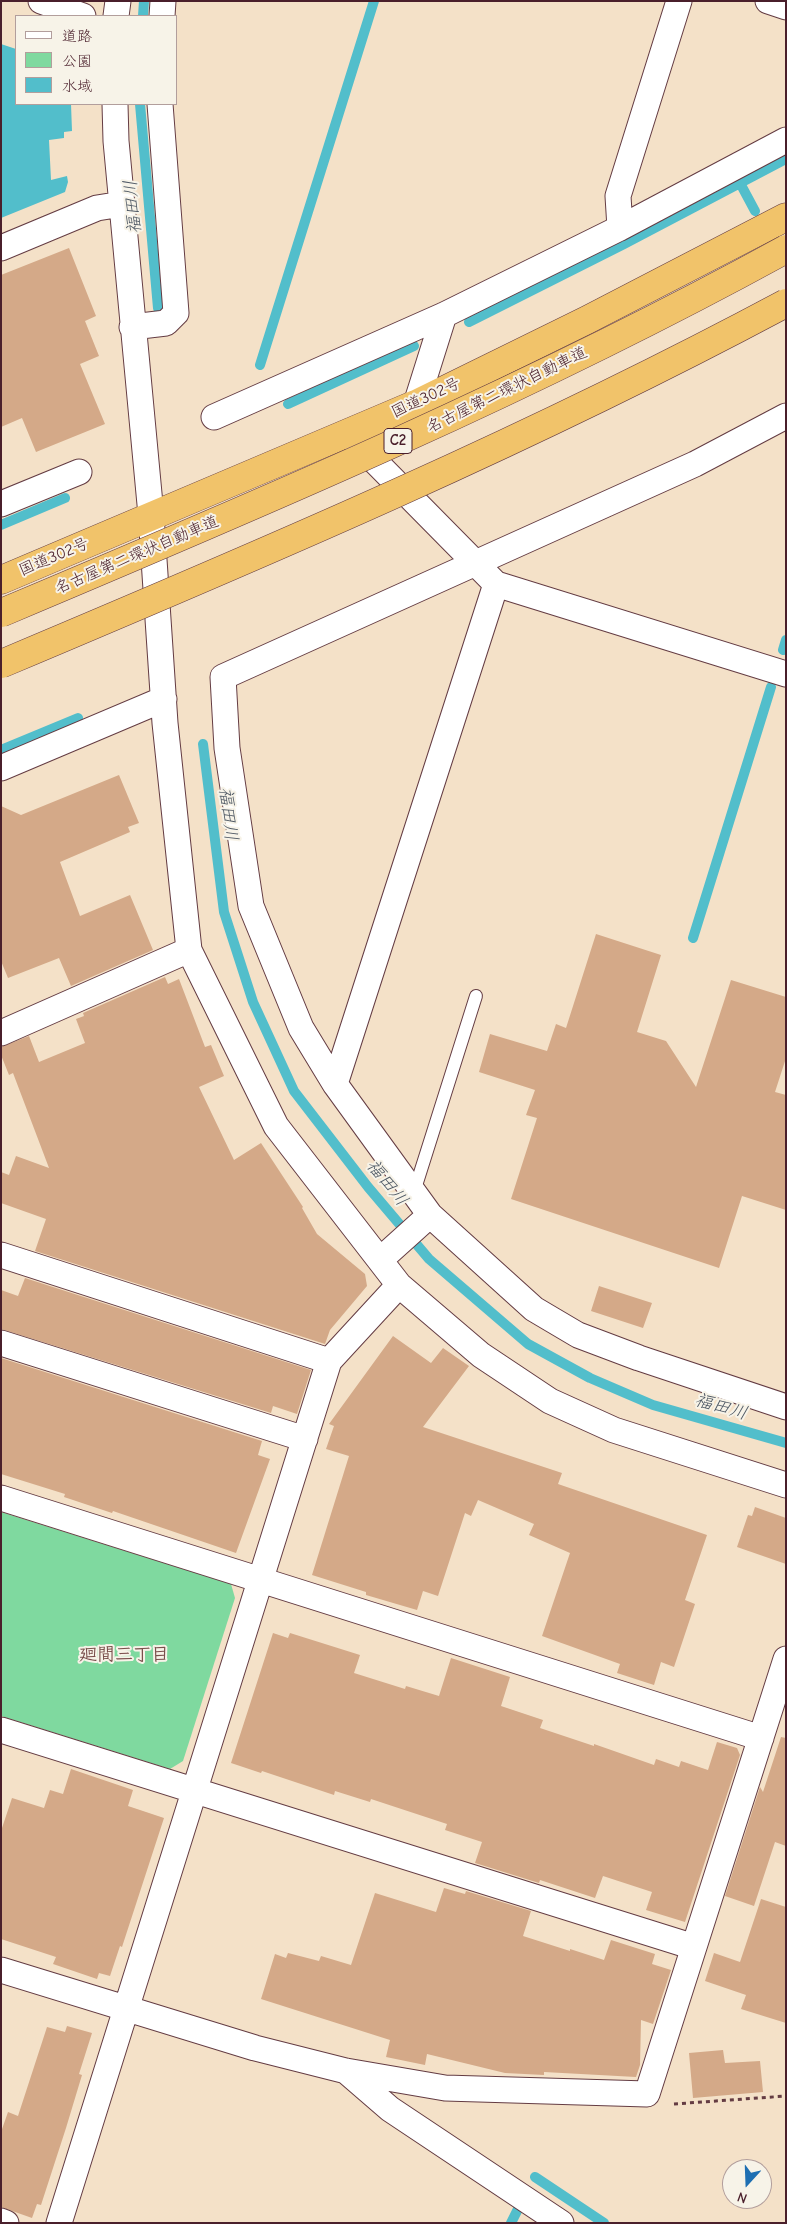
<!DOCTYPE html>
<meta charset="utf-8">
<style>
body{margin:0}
#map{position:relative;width:787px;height:2224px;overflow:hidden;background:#f4e1c8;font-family:"Comic Neue","Klee One",sans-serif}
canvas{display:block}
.frame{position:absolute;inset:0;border:2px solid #4a1f2b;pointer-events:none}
.legend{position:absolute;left:15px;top:15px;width:162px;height:90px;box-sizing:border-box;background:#f7f3e8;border:1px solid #b29e9c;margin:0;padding:6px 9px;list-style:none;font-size:15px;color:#4a1f2b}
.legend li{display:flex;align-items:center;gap:10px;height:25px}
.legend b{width:25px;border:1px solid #b29e9c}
.north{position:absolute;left:722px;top:2159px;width:50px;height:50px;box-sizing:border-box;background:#f7f3e8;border:1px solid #b29e9c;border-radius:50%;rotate:200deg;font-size:14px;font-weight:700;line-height:20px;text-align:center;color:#4a1f2b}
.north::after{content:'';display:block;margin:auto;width:18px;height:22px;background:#1f6fb2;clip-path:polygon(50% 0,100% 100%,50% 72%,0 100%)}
</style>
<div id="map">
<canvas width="787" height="2224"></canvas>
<div class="frame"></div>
<ul class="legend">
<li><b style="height:6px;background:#fff"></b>道路</li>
<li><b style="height:14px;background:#7fd99f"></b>公園</li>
<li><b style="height:14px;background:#52becb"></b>水域</li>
</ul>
<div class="north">N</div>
</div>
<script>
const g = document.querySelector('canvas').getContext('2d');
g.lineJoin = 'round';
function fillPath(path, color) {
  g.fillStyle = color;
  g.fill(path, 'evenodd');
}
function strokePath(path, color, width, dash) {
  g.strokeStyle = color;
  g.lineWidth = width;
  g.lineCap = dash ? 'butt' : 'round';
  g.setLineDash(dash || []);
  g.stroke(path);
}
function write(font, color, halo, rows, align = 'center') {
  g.font = font + ' "Comic Neue","Klee One",sans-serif';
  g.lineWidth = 4;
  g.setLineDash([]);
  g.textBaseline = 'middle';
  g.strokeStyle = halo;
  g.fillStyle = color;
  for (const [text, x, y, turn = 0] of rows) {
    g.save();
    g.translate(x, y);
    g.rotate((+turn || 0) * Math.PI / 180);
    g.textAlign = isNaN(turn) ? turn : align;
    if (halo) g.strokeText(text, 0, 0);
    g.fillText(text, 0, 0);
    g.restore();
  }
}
const green = new Path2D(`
 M1,1512L231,1584L235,1598L183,1761L170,1769L1,1716Z`);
const water = new Path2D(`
 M1,44L16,49V104H71L72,131L64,132V138L49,140L51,180L67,176L68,182L65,192L1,218Z`);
const stream = new Path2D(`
 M143,16L144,1
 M140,104L158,308
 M740,183L755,211
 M469,322L624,244L786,159
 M260,365L374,1
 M288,404L414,346
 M1,525L65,498
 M783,650L786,640
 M203,744L224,912L253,1002L294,1091L368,1187L429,1259L528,1344L590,1378L653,1405L786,1443
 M1,750L78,718
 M693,938L771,687
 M535,2177L604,2223
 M511,2223L518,2209`);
const building = new Path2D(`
 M69,248L96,316L85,321L99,356L80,364L105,424L36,452L22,418L1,427V275Z
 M119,775L139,823L128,827L130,832L60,862L80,916L130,895L153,950L71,986L59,958L8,978L1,961V806L21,815Z
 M596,934L661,955L637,1032L666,1041L696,1087L731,980L786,997V1058L775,1092L786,1095V1210L742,1196L719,1268L511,1199L537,1118L526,1115L535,1090L479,1072L490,1034L547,1051L556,1024L566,1028Z
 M165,977L168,984L179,979L205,1047L211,1045L224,1076L199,1087L234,1160L261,1143L303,1207L302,1208L317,1234L365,1274L367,1286L330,1330L325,1344L35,1251L46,1219L1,1203V1172L9,1175L16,1156L49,1168L13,1073L9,1075L1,1055V1047L29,1036L39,1062L85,1043L76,1019L84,1016L83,1013Z
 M25,1278L311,1370L297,1414L273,1406L271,1413L1,1329V1290L18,1296Z
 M599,1286L652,1303L643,1328L591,1311Z
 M393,1336L431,1363L443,1348L469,1366L423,1427L562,1473L558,1484L707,1535L685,1600L695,1604L674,1667L661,1662L654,1685L617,1673L620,1664L542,1636L570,1553L529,1535L534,1524L478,1500L471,1516L465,1513L438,1596L423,1591L417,1610L366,1595V1592L312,1575L349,1456L326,1449L334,1426L329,1424Z
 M1,1358L262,1441L258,1455L270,1459L236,1553L113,1511L112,1513L64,1497L65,1494L1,1474Z
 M755,1507L786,1518V1564L737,1547L748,1515L752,1516Z
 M273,1633L288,1638L290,1633L360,1655L354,1673L405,1689L406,1686L439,1696L451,1658L510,1677L501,1706L543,1720L540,1728L594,1746V1744L654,1765L656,1759L679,1767L681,1761L708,1770L717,1742L737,1748L740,1755L685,1922L646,1910L652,1892L603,1876L595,1898L540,1880L539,1883L475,1863L482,1842L445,1830L447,1824L371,1799L370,1802L335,1791L334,1795L262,1771L261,1773L231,1763Z
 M781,1737L786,1738V1846L775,1842L754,1906L725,1896L760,1787L763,1792Z
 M71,1769L133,1790L128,1806L164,1818L122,1947L120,1946L110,1976L99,1973L97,1979L53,1964L56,1957L1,1939V1831L12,1798L44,1808L50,1790L63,1794Z
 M444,1888L465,1894L466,1891L531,1911L523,1936L570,1951V1949L604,1960L611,1940L655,1954L652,1964L671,1970L653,2024L641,2020L640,2065L636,2077L544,2072V2075L505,2073L427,2054L425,2065L386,2057L390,2040L261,1999L275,1954L286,1958L288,1953L319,1961L321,1956L351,1965L375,1893L436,1912Z
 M761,1899L786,1907V2023L741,2009L746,1995L705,1981L714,1953L740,1962Z
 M67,2026L92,2033L79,2074L82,2075L66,2128L41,2205L37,2204L32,2218L1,2207V2132L8,2112L18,2116L47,2027L65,2032Z
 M723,2050L725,2063L760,2061L763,2092L693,2098L689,2053Z`);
const path = new Path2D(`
 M674,2104L786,2096`);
const lane = new Path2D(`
 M414,1192L476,996`);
const street = new Path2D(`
 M41,1L83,16
 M768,1L786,7
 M116,16L118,1
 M162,16L163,1
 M115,104L116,141L151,515L165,723L189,950L276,1126L399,1285L481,1355L550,1401L614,1430L786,1485
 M620,228L618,196L679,1
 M1,248L97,208L122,204
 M132,327L166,323L176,313L160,104
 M416,404L444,315
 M786,416L695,464L223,677L227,748L251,906L301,1028L335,1084L430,1215L534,1309L578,1335L639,1358L786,1407
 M214,417L444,315L620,228L786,140
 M347,433L496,584L786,674
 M1,504L79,472
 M1,768L164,699
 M1,1033L189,950
 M335,1084L496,584
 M1,1255L329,1361
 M380,1260L430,1215
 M1,1343L305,1439
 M1,1498L761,1738
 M1,1730L694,1947
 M1,1970L255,2048L346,2071L445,2088L647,2094L786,1659
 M346,2071L390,2109L561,2223
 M1,2221L6,2223
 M59,2223L329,1361L399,1285`);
const highway = new Path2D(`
 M1,580L416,404L587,320L786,217`);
const highwayBridge = new Path2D(`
 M1,613C267,501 533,388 786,249
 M1,664C267,552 532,439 786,303`);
const shields = [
 [398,441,28]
];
const shieldNames = [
 ["C2",398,441]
];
const streetNames = [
 ["名古屋第二環状自動車道",507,390,-26],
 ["国道302号",426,398,-25],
 ["名古屋第二環状自動車道",137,555,-23],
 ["国道302号",54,557,-23]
];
const waterNames = [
 ["福田川",133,207,-95],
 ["福田川",228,814,83],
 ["福田川",387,1183,51],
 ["福田川",721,1407,16]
];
const neighbourhoodNames = [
 ["廻間三丁目",124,1655]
];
fillPath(green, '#7fd99f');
fillPath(water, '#52becb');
strokePath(stream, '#52becb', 10);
fillPath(building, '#d4a988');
strokePath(lane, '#643c43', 14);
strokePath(street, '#643c43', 27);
strokePath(highway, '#643c43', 29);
strokePath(path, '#643c43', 3, [4, 4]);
strokePath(lane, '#fff', 12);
strokePath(street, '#fff', 25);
strokePath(highway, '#f1c36a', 28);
strokePath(highwayBridge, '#643c43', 29, []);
strokePath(highwayBridge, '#f1c36a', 28);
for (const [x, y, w] of shields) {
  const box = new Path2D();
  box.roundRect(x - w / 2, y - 12.5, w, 25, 4);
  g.fillStyle = '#f7f3e8';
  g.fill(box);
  strokePath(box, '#4a1f2b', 1);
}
write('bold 15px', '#4a1f2b', null, shieldNames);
write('16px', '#4a1f2b', '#f7f3e8', streetNames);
write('italic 18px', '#4d5763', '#f7f3e8', waterNames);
write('bold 18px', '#7a4f4c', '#f7f3e8', neighbourhoodNames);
</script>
